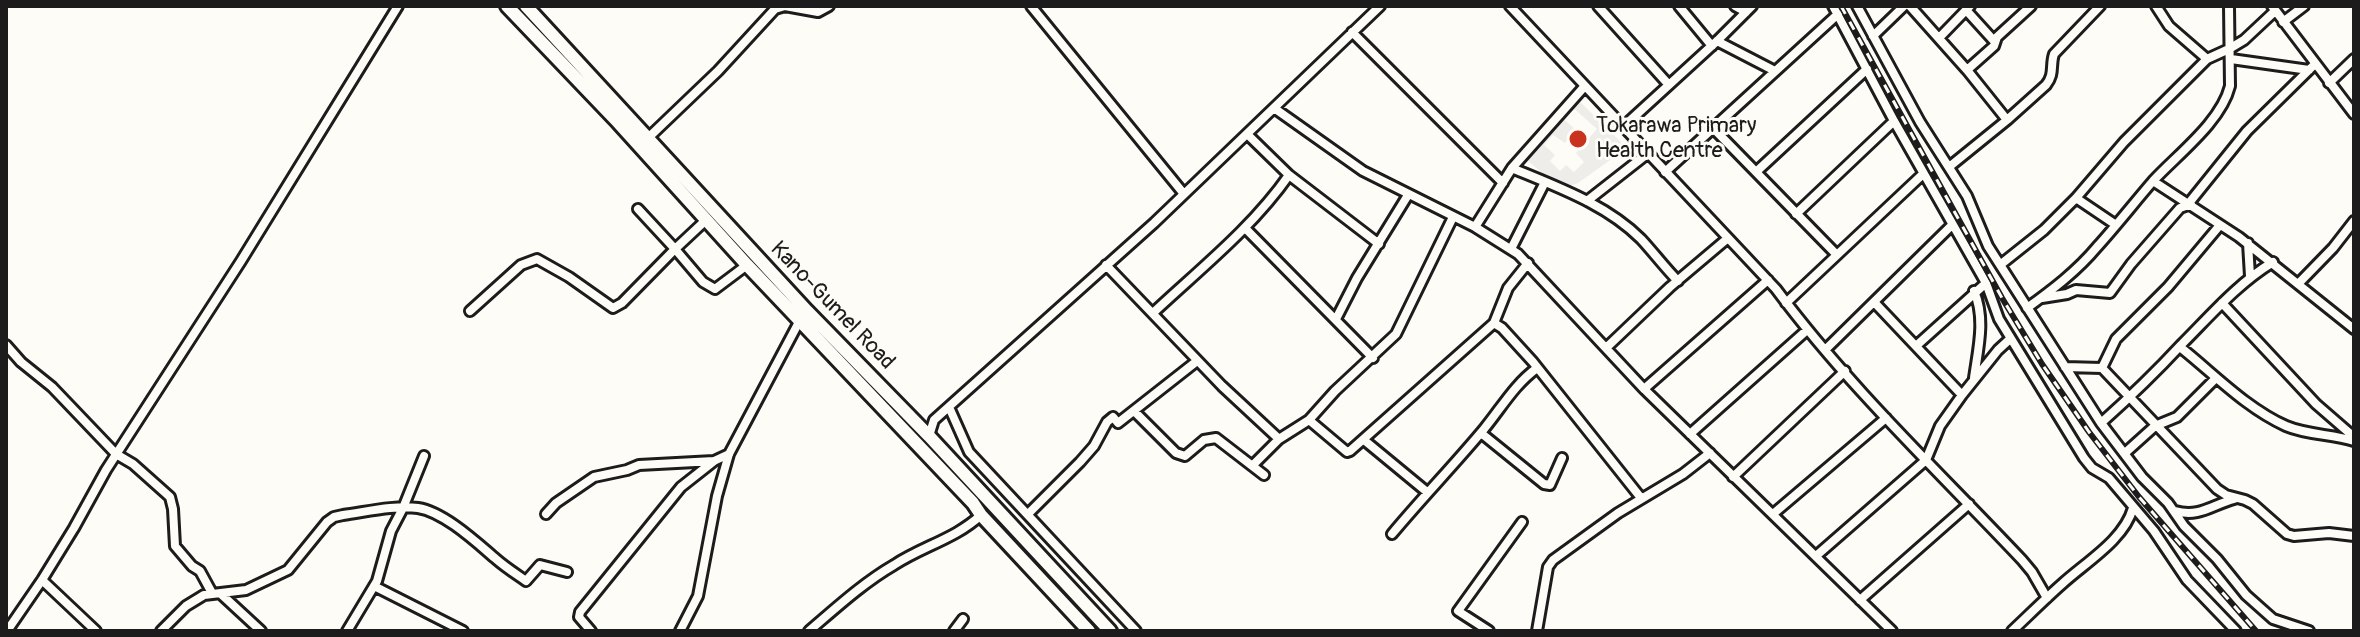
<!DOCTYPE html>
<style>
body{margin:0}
#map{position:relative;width:2360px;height:637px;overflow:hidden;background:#fdfcf7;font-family:Pangolin,sans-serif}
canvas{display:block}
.frame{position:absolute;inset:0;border:8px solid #1c1c1c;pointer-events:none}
</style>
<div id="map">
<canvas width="2360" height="637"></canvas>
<div class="frame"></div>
</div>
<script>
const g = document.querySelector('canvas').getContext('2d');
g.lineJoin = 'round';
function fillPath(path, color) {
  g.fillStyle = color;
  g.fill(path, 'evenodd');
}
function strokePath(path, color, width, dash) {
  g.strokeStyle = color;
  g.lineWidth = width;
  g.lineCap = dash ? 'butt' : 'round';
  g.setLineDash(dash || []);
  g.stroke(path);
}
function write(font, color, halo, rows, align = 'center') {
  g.font = font + ' Pangolin,sans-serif';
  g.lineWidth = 6;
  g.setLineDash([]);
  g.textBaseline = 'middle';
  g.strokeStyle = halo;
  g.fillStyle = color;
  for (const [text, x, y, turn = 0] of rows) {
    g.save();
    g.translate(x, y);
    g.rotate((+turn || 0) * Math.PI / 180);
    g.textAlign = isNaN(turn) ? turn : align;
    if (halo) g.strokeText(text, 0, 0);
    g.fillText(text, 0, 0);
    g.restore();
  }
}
const built = new Path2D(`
 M1570,92L1627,148L1578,183L1561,189L1521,155ZM1571,106L1597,129L1576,153L1584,162L1574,172L1566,165L1560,171L1550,161L1555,155L1544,145L1553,135L1565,143L1575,129L1561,117Z`);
const minor = new Path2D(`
 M1031,6L1184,194
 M1510,6L1776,289C1849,387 1938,471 2022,560L2032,572L2047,598
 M1598,6L1669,85
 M1679,6L1712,46
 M1735,6L1746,12
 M1833,6L1894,121L1986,283L1999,319L2084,458L2092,468L2109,478L2154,531L2187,580L2236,631
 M1857,6L1920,122L1967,196L1988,246L2101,423L2142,477L2168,503L2184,526L2217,559L2246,595L2273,619L2309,631
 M1910,6L1967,70L2007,120
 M2156,6L2169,26L2207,59
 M2272,6L2354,114
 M1966,10L1995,42
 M2283,22L2304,6
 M1352,32L1503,183
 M1873,36L1904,6
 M1939,38L1970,6
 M1717,41L1775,71
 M2231,59L2309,70
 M1967,70L1994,46L1997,37L2031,6
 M2329,83L2354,59
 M1274,108L1363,171L1475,227L1518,254L1644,389L1892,631
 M1624,126L1717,41L1752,6
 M1714,129L1837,255
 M1247,134L1289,175L1379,244
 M648,138L718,71L775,9L785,6L818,12L829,6
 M1949,167L2007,120L2046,85C2055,74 2050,66 2054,54L2100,6
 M1512,168C1557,187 1606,204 1641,239C1654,253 1665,268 1678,281
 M1665,172L1838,14
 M1756,172L1867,69
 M2153,181L2239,237L2354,329
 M2076,198L2116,225
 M1587,201L1647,154
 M2189,203L2247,131L2315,64
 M1796,214L1894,121
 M706,220L675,249L703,282L715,289L747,265
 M1475,227L1512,168L1584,87
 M1245,228L1373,358
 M2248,243L2250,276
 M1511,249L1545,182
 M1106,265L1222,386L1279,439
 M2000,265L2044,230L2076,198L2124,142L2207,59L2229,49L2244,40L2275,11
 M2299,283L2333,248L2354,221
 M2042,298L2067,294L2076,290L2110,293L2131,264L2180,208L2191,204
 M1874,302L1962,395
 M1786,303L1923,174
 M2222,303L2316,404L2354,437
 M2027,308C2052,290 2077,271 2097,247C2116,226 2134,203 2153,181C2178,154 2221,122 2230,86L2229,6
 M470,311L521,265L537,259L569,277L613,308L622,303L675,249L638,209
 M1153,313C1200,269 1252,228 1289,175
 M1336,319L1357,278L1408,195
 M1494,323L1502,328L1533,362L1641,498
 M6,345L21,362L52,387L116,454L133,464L170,497L173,509L175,546L192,566L200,571L212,593
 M1916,346L1986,283
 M2180,347C2214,374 2246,408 2286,426C2307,435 2332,434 2354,441
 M1606,348L1670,287L1728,238
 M1825,350L1952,225
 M2065,367L2102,368L2217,489L2226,495L2245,500L2253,504L2287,534L2294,536L2329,533L2354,536
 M2102,368L2116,339L2168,287L2220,225
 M1974,378C1978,349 1986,319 1974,291
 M1644,389L1768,280
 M949,407L969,452L1136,631
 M1134,411L1176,453L1185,456L1204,440L1216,438L1264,475
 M1309,420L1347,452L1350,451L1494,323L1508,288L1528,263
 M2101,423C2129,398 2156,372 2181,345C2211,315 2237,284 2273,262
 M1481,433L1544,484L1550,485L1562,458
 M1690,434L1807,330
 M929,436L934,420L1154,223L1380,6
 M1364,440L1427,492
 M2125,453L2155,426L2177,417L2216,378
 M1253,465L1279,439L1309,420L1335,391L1396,334L1453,217
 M1733,477L1845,371
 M2175,511C2199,518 2212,505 2234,499
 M546,514L556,503L594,477L627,470L639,465L714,461L729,454
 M1028,514L1080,462L1094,446L1107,422L1113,417L1118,423L1197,361
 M1773,514L1886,418
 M1392,534C1422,498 1454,465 1484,429C1502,407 1514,385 1537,368
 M1816,556L1926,460L1940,426L1962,395L1998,350L2010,339
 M42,580L96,631
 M374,586L463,631
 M221,594L261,631
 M1860,600L1969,504
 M7,631L42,580L74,528L106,470L241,261L398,6
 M161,631L186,606L204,595L246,590L288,570L327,522L334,517L343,515C366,512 394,505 418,508C444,512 476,542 496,559C505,567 516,574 526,581L540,565L567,572
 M347,631L377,581L391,531L403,508L424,456
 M591,631L579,617L580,612L681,487L714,461
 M680,631L698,596L717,496L729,454L800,320
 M809,631C836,608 863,583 894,565C923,546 955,539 981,515
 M954,631L963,619
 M1489,631L1458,611L1522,522
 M1537,631L1548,567L1553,560L1618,513L1683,474L1710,453
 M2012,631C2029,615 2045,599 2062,584C2086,562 2124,540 2133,508`);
const primary = new Path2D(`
 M507,6L615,119L747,265L973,503L981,515L1089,631
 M526,6L807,311L929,436L1110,631`);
const rail = new Path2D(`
 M1841,6L2002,298L2042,364L2089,432L2139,497L2256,631`);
const markers = [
 [1578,139,10,"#c8321e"]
];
const poiNames = [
 ["Tokarawa Primary",1596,126],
 ["Health Centre",1596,151]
];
const streetNames = [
 ["Kano-Gumel Road",832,306,46]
];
fillPath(built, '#eeede9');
strokePath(minor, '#1c1c1c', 14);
strokePath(primary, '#1c1c1c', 18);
strokePath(minor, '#fdfcf7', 8);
strokePath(primary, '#fdfcf7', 12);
strokePath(rail, '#1c1c1c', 6);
strokePath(rail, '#fdfcf7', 3, [9]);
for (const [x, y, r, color] of markers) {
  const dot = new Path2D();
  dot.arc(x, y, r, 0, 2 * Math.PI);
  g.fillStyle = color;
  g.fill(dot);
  strokePath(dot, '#fdfcf7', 3);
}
write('22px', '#1c1c1c', '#fdfcf7', poiNames, 'left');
write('22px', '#1c1c1c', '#fdfcf7', streetNames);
</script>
